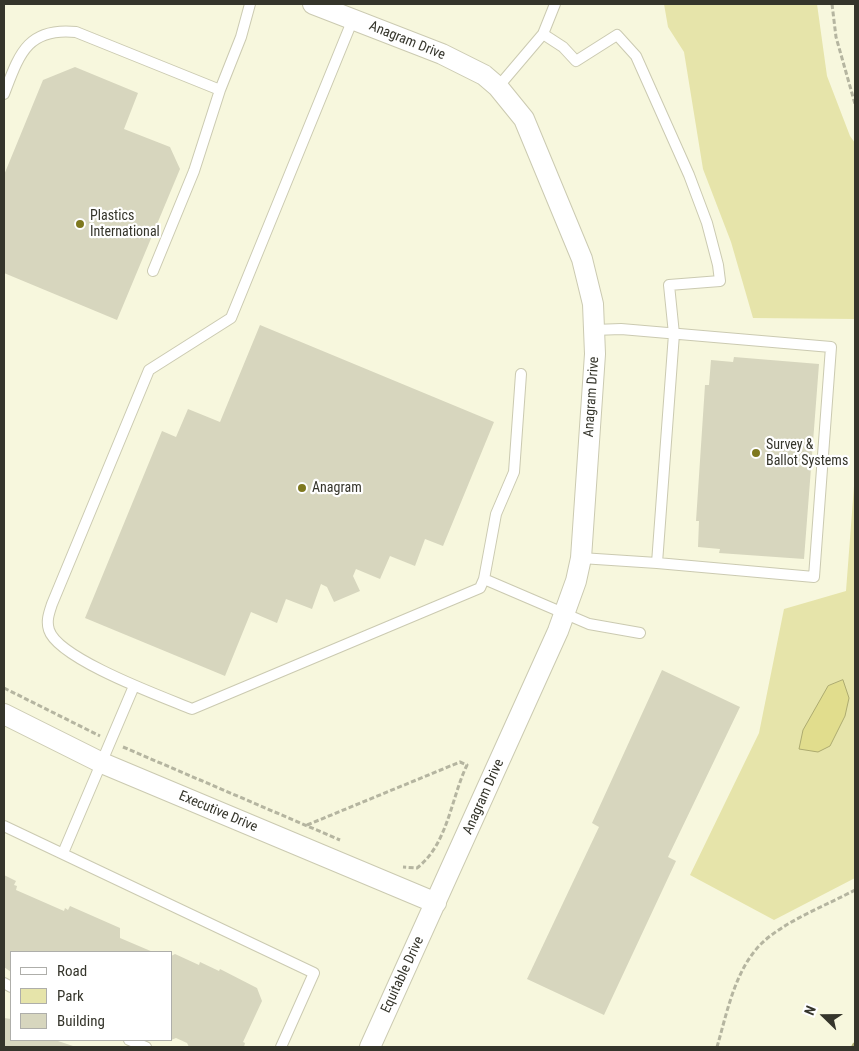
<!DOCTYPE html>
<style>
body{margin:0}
#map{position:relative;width:859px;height:1051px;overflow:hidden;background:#f7f7dd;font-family:"Roboto Condensed",sans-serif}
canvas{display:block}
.frame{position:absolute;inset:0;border:5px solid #35352b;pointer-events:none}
.legend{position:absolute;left:10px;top:951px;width:162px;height:90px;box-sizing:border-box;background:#fff;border:1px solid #aeaeaa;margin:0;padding:6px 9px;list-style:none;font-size:15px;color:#35352b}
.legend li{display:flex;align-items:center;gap:10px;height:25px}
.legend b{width:25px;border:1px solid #aeaeaa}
.north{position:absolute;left:799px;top:991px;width:50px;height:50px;-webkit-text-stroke:4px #fff;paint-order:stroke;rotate:292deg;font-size:14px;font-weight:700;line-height:20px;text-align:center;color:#35352b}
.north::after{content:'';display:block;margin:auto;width:18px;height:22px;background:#35352b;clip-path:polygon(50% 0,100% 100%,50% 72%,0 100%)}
</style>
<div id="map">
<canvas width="859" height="1051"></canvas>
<div class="frame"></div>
<ul class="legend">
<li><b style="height:6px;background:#fff"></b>Road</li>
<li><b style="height:14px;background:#e6e4aa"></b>Park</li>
<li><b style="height:14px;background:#d7d6be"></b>Building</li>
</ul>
<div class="north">N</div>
</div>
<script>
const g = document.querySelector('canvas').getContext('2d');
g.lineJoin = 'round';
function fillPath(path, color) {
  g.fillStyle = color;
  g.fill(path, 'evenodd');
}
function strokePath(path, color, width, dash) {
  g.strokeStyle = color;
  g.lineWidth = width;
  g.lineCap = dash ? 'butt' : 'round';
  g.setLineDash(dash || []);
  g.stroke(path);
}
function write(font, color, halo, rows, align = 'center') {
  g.font = font + ' "Roboto Condensed",sans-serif';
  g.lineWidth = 4.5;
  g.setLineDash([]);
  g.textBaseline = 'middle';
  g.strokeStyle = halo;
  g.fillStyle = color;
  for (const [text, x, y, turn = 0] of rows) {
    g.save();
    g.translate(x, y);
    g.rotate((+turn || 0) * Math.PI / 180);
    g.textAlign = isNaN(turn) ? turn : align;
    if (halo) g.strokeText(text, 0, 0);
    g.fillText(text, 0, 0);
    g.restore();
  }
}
const green = new Path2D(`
 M664,4H817L827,76L850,136L855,143V319L753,318L731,242L703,169L684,52L668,27Z
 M855,473V878L774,920L690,875L759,733L784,609L846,591Z`);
const water = new Path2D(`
 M843,680L849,698L845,716L830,746L818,752L799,749L803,730L828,686Z`);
const stream = new Path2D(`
 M854,1047L855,1045`);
const building = new Path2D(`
 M75,67L138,93L124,129L170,147L180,169L117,320L4,273V175L43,80Z
 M260,325L494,422L443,546L425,539L415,566L390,556L380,579L356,569L353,576L360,591L334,602L327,587L321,584L312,609L286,599L277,623L251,612L225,676L85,618L162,431L176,437L188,409L220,422Z
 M734,357L819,364L804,559L719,553L720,549L698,547L699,521H696L705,385H709L711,360L733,362Z
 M662,670L740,707L668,857L676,861L604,1015L527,979L599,827L592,823Z
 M4,875L16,881L14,885L17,886L16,890L64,911L65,908L68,910L70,906L120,928V938L153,952H11V972L4,967Z
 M175,954L199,965L200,962L219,971L220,969L257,988L262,1001L243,1042L245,1043L244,1047H189L187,1043L176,1038L171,1040V956Z
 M4,1018L11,1019V1040H55L76,1047H4Z`);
const path = new Path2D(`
 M832,4L836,37L855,104
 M4,688L100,736
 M123,747L340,840
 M307,825L460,762L467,765C451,798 448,844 417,868L403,867
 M717,1047C727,1013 735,969 762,943C785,921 827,905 855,890`);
const service = new Path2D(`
 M353,19L231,318L149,370L52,604C49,613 46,621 49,630C58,659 163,697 192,709L480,588L484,579L589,624L640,633
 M543,34L563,47L576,61L617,35L636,56L689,175L707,223L718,265L720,281L669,285L674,334L657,563L581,558
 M498,87L543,34L555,4
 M4,94C19,55 27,27 76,32L220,90
 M153,271L194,171L220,90L241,37L250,4
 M594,330L621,329L831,347L814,577L657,563
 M484,579L496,514L514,472L521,374
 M4,826L314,973L281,1047
 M63,853L134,686
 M4,983L11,987
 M129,1040L146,1047`);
const minor = new Path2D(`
 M313,4L442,54L484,75L498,87L524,119L582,259L593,304L595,354L581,558L576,581L558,631L370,1047
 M4,714L102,763L436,903`);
const markers = [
 [80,224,5,"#7e781e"],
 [756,453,5,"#7e781e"],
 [302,488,5,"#7e781e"]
];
const streetNames = [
 ["Anagram Drive",407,41,22],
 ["Anagram Drive",592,397,-86],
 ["Anagram Drive",484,797,-66],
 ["Executive Drive",218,812,23],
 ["Equitable Drive",403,975,-65]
];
const poiNames = [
 ["Plastics",90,216],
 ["International",90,232],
 ["Survey &",766,445],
 ["Ballot Systems",766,461],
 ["Anagram",312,488]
];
fillPath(green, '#e6e4aa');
fillPath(water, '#e1dd8d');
strokePath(water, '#adab70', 1);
strokePath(stream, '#adab70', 5.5);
fillPath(building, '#d7d6be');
strokePath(service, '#cbcab1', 12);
strokePath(minor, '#cbcab1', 22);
strokePath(path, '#b5b5a0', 3, [5, 2.5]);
strokePath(service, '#fff', 10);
strokePath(minor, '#fff', 20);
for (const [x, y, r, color] of markers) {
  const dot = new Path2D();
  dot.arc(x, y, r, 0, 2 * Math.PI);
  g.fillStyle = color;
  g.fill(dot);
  strokePath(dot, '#fff', 2);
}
write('14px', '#35352b', '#fff', streetNames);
write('14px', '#35352b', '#fff', poiNames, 'left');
</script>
